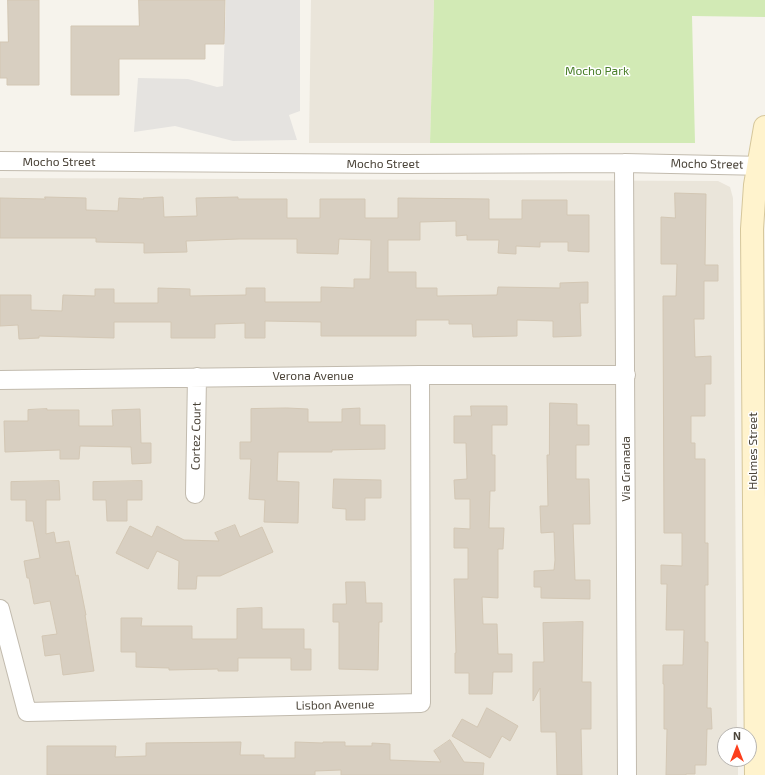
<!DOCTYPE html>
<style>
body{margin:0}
#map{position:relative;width:765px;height:775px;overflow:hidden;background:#f6f3ec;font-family:"Exo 2",sans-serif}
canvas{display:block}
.north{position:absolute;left:717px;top:727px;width:40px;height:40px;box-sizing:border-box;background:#fff;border:1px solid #b7b4b0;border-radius:50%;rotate:0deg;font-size:11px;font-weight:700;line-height:16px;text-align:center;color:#4b4439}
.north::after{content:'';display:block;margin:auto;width:14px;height:18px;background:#fc3f1d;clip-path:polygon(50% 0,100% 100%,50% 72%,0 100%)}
</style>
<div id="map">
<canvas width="765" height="775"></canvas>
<div class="north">N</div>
</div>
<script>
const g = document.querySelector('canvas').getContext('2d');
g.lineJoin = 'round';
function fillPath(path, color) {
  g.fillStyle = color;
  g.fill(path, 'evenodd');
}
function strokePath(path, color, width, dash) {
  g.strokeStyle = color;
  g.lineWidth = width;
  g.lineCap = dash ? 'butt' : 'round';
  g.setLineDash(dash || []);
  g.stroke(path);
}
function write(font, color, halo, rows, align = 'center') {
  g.font = font + ' "Exo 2",sans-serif';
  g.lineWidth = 3;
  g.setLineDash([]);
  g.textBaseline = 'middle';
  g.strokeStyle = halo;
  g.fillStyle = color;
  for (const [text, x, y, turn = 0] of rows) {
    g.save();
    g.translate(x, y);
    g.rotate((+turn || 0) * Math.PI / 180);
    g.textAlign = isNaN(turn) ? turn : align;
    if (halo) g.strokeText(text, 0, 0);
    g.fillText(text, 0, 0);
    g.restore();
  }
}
const residential = new Path2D(`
 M311,0H434L430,143H309Z
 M0,178L718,181L730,187L733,198L737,735H725V759H738V775H0Z`);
const green = new Path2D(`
 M434,0H765V17L692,16L695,143H430Z`);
const parking = new Path2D(`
 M226,0H300V111L289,115L297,140L233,141L175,126L134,132L138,78L188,79L217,87L223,86Z`);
const building = new Path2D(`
 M8,0H39V85H7V78H0V42H8Z
 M139,0H225L224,44H205V59H119V95H71V26H139Z
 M675,193L706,194L705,265H718V281H704V319H694L695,357L711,356V384H705V416H691V443H695V459H705V543H708V585H705V642H708L707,708H711L712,729H707L706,765H695V774H686V775H666L667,729H664V684H663V665H683L684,630H666L667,584H661V565L682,566V533H664L663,296H676L677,264H661V217L675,218Z
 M45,197L86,198V210L118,211L119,198L144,199L143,198L163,197L164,217L197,216L196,198L238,197V199H287V218H320V199H365V218H398V198L489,199V219H522V200H567V215H589V252L568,251V242H540V247L516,246V254L498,253L499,240H467V235L456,236V221L420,222V240H388V272H416V288H437V296L497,295L498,287L560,288V283L588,282V303H580L581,336L553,337V321L517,320V336L473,337L472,324H449V320H416V336H321V322L265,321V338H245V323L215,324V338H171V322H114V338L39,336V338L19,339L18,325L0,326V295H31V310L62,311L63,295L95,296V289H114V303H158V288L190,289V296L246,295V288H265V302H321V287L354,288V279H370L371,240L339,239L338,254L297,253V239H239L186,241L187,252L144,253V243L96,242V238H0V198L45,199Z
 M550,403L577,404V425H589V445H576V479H589L590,524H573L575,580H590V599L541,598V587H534V571L554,570L555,560L554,532L541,533L540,506H548L547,455H549Z
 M471,406H507V425H492V455H495V491H490L489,528H504L503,549H498V598L482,597L483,624H497L498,654H512V672H493L492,694H469V673H455V653H456L454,579H468V548H454V528L470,529V499H455L454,480L467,479L466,443H454V416H471Z
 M287,408L308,409V422H342V409L360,408V425H385V449L332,450V452H278L277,481L299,482L298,523L264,522L265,500L249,499L251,459H240V442H251V409Z
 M47,409V410H79V426H113L112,410L140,409L141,443H151V463L132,464L131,447L80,446L79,459H60V450L5,452L4,421H28V410Z
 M334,479L381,480V498H365V520H346V509L333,508Z
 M59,481L60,500H46V534L54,532L56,543L69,541L76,576L78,575L86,615H85L94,671L63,675L60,654L45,656L42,636L57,634L50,601L34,604L29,578H27L24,561L40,558L33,521H26V500H11V482Z
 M142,481V500H127V521H107L106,500H93V482Z
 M235,525L240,537L262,527L273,552L220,576H197L196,589H178L179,561L157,551L148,569L116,553L130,526L152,537L157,526L184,540L219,541L215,533Z
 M346,582H365L366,603H382V622H379L378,670L339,669V622H333V604H346Z
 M262,608V629H304V649H311V670H291V658H238V671H218V669L169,670V668L136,667V652H121V618H142L141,626H192V639H237V609Z
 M583,622L582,682H591V729H581L582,775H557L556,732H541L540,688L533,701V662H544L543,623Z
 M487,708L518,726L510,741L502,736L490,758L452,736L462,719L477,727Z
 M450,740L464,762L484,763L483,775H341V770L315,771V775H47V746H116L115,757L146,756V743L241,742L240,755H264V758H295V742L323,743V742H345V746H372V743L390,744V760L441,762L434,751Z`);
const street = new Path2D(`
 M0,161L405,164L624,163L765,166
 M624,163L627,775
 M0,380L420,375H626
 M195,494L197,377
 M0,609L27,712L421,703L420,375`);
const secondary = new Path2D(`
 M756,775L752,229L755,185L765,127`);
const parkNames = [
 ["Mocho Park",597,71]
];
const streetNames = [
 ["Mocho Street",59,162],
 ["Mocho Street",383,164],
 ["Mocho Street",707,164,1],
 ["Verona Avenue",313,376],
 ["Cortez Court",196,436,-89],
 ["Holmes Street",753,451,-90],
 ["Via Granada",626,469,-90],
 ["Lisbon Avenue",335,705,-1]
];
fillPath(residential, '#eae5da');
fillPath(green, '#d2eab5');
fillPath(parking, '#e5e3e0');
fillPath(building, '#d8cfc1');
strokePath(building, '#d3c7b4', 1);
strokePath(street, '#c2bbae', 20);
strokePath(secondary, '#d6c79b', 24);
strokePath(street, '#fff', 18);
strokePath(secondary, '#fff3cd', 22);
write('12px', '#4a7f2a', '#fff', parkNames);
write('12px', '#4b4439', '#fff', streetNames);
</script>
